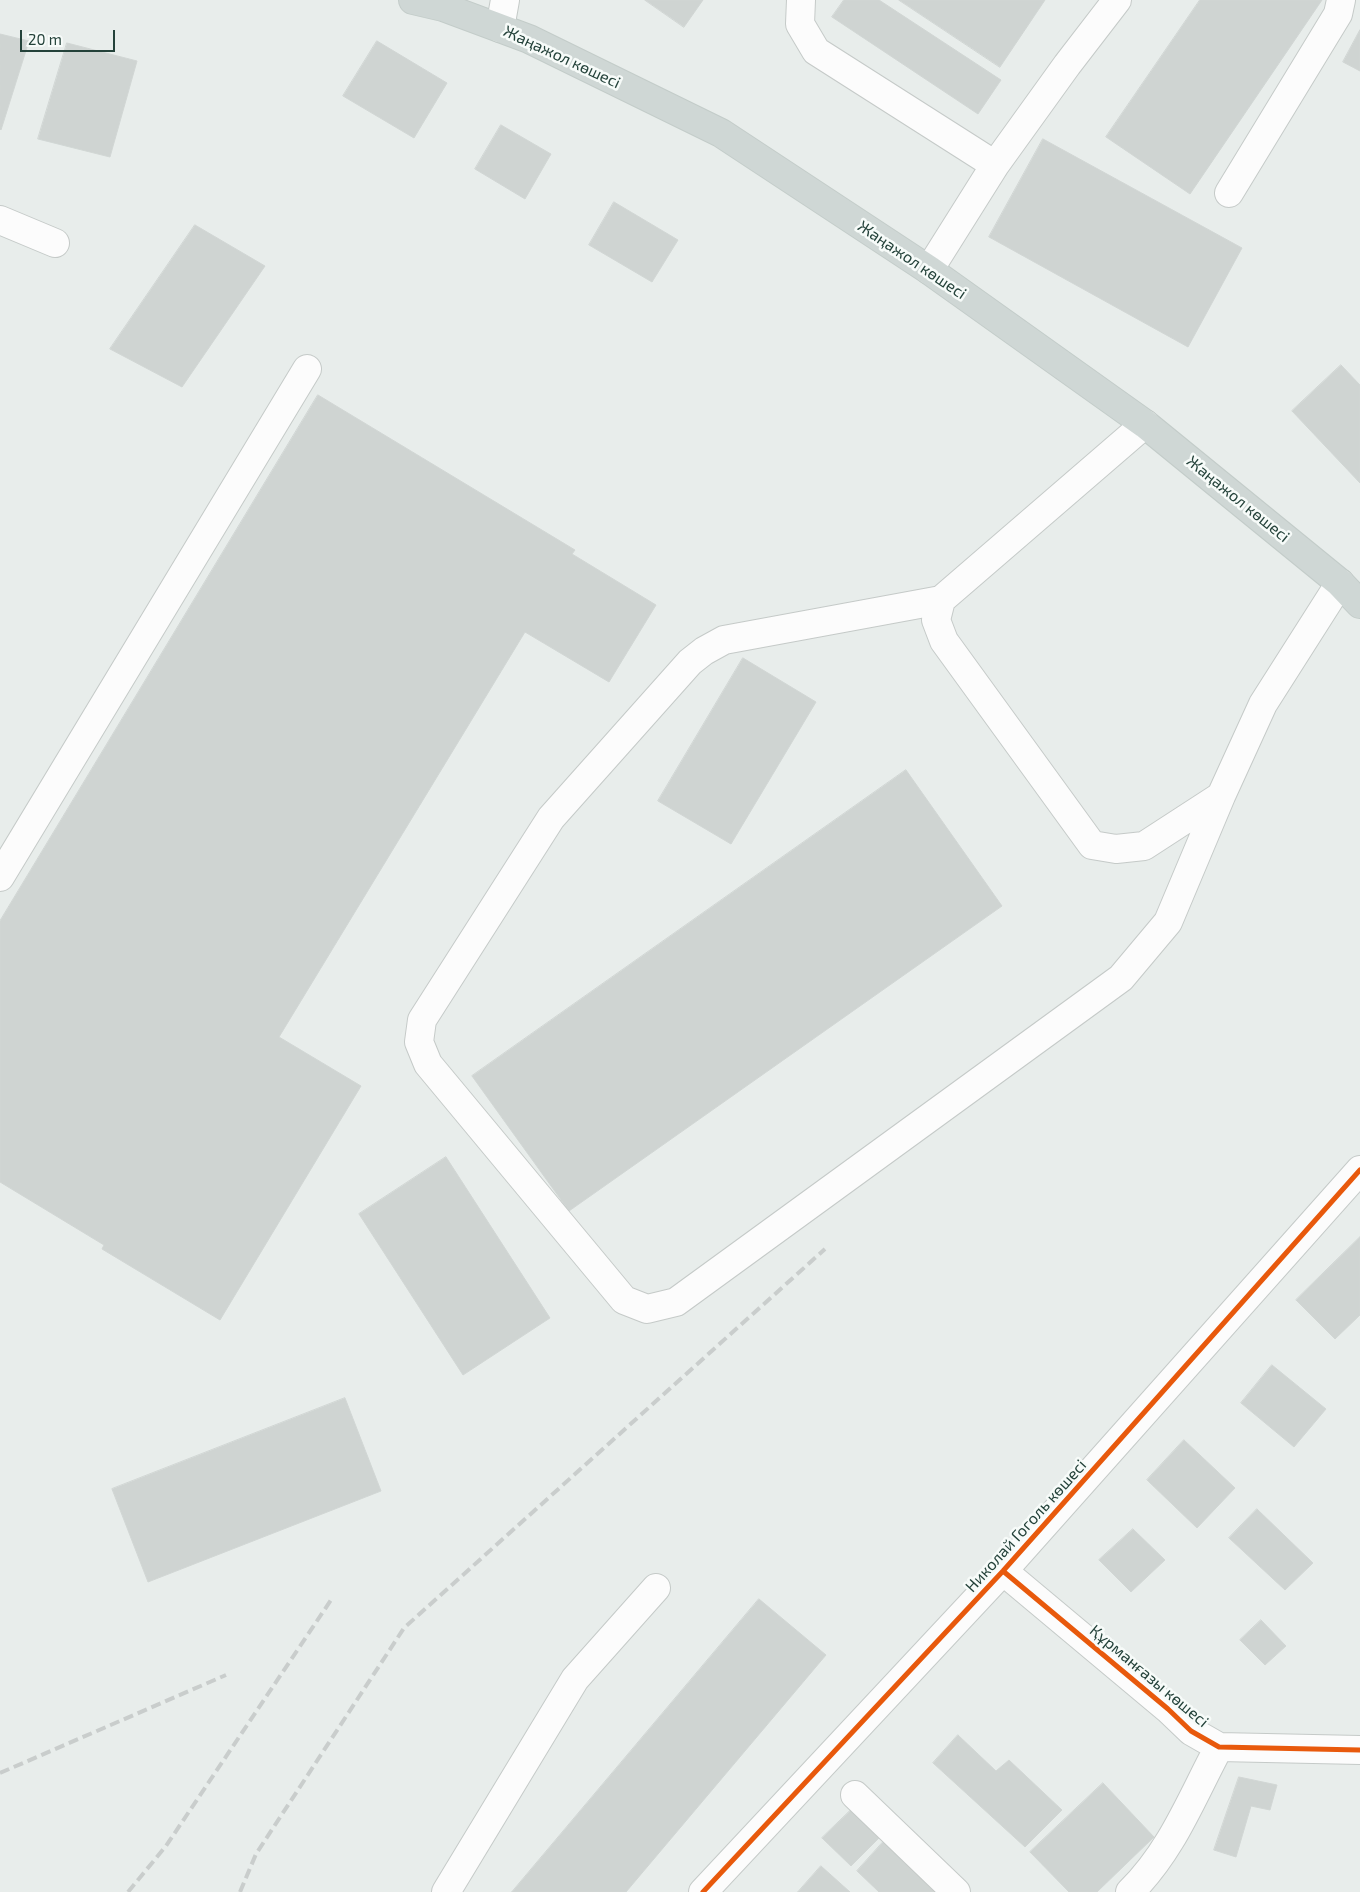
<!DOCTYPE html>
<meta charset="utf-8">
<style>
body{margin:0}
#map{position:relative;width:1360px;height:1892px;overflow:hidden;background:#e8edeb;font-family:"Exo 2",sans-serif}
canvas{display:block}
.scale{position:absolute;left:20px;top:30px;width:95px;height:22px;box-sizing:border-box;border:2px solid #24423a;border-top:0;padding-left:6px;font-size:15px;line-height:18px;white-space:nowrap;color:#24423a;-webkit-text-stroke:4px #f7fbf9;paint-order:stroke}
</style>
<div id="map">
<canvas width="1360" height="1892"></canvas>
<div class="scale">20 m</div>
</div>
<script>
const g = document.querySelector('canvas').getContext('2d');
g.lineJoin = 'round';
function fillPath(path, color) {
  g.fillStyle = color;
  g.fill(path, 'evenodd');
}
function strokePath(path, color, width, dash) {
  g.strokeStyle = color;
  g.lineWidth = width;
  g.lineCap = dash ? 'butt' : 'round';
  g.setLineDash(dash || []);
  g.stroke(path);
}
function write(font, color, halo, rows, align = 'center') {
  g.font = font + ' "Exo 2",sans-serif';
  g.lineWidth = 5;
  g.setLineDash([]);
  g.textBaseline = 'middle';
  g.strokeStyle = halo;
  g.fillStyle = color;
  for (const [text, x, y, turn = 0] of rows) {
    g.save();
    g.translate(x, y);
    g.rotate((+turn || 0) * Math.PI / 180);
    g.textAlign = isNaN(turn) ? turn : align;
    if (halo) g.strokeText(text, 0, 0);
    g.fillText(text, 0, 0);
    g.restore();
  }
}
const building = new Path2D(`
 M645,0H703L684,27Z
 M844,0H879L1001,80L978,114L832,17Z
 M899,0H1045L1000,67Z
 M1200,0H1322L1190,194L1106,137Z
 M1360,30V71L1343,62Z
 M0,34L29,41L1,130L0,129Z
 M377,41L447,83L414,138L343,96Z
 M67,43L137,61L110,157L38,139Z
 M501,125L551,154L525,199L475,169Z
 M1043,139L1242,248L1188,347L989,237Z
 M614,202L678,240L652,282L589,245Z
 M195,225L265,266L182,387L110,349Z
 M1341,365L1360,385V483L1292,411Z
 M318,395L575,550L572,554L656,605L609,682L525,632L279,1037L361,1086L220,1320L102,1249L104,1245L0,1182V921Z
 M743,658L816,702L731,844L658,801Z
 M906,770L1002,906L569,1211L472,1076Z
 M446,1157L550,1318L463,1375L359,1214Z
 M1360,1237V1315L1335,1339L1296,1300Z
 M1272,1365L1326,1409L1294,1447L1241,1403Z
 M345,1398L381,1491L148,1582L112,1489Z
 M1184,1440L1235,1488L1197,1528L1147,1480Z
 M1257,1509L1313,1563L1285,1590L1229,1538Z
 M1133,1529L1165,1560L1131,1592L1099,1560Z
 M759,1599L826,1655L626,1892H512Z
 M1261,1620L1286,1646L1265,1665L1240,1640Z
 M958,1735L996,1771L1009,1760L1062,1810L1025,1847L933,1763Z
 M1239,1777L1277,1785L1270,1810L1251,1806L1236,1857L1214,1850Z
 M1103,1783L1154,1837L1097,1892H1069L1030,1852Z
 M852,1809L880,1837L851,1866L822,1838Z
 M884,1841L938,1892H879L857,1871Z
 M821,1866L850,1892H798Z`);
const minor = new Path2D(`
 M801,0L800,24L816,51L995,165
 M500,28L505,0
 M1229,193L1338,14L1341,0
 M0,220L55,243
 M929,270L995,165L1067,65L1117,0
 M1145,424L941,600L936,620L944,641L1092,845L1116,849L1144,846L1221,796
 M941,600L724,640L704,651L690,662L551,818L422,1020L419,1042L428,1064L624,1300L647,1309L676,1302L1121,978L1168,922L1221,796L1263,704L1340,583
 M0,877L307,369
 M1003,1571L1168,1709L1191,1731L1219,1747L1360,1750
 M855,1795L956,1892
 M446,1892L575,1679L656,1588
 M703,1892L1003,1571L1360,1170
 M1130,1892C1172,1851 1192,1797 1219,1747`);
const major = new Path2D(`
 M413,0L443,7L529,39L721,133L929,270L1145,424L1340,583L1360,604`);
const rail = new Path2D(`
 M0,1773L226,1675
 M128,1892L166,1846L331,1600
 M240,1892L256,1854L404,1628L825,1249`);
const cycleway = new Path2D(`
 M1003,1571L1168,1709L1191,1731L1219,1747L1360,1750
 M703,1892L1003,1571L1360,1170`);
const streetNames = [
 ["Жаңажол көшесі",562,57,25],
 ["Жаңажол көшесі",912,260,34],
 ["Жаңажол көшесі",1238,499,39],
 ["Николай Гоголь көшесі",1026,1526,-48],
 ["Құрманғазы көшесі",1149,1676,40]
];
fillPath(building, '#cfd4d2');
strokePath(building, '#d1d6d4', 1);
strokePath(minor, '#c5cac8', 30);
strokePath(major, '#c3ccc9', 30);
strokePath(minor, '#fcfcfc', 28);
strokePath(major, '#cfd7d5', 28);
strokePath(rail, '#c9cdcc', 4, [10, 5]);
strokePath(cycleway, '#e8590c', 5);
write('16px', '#24423a', '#f7fbf9', streetNames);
</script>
